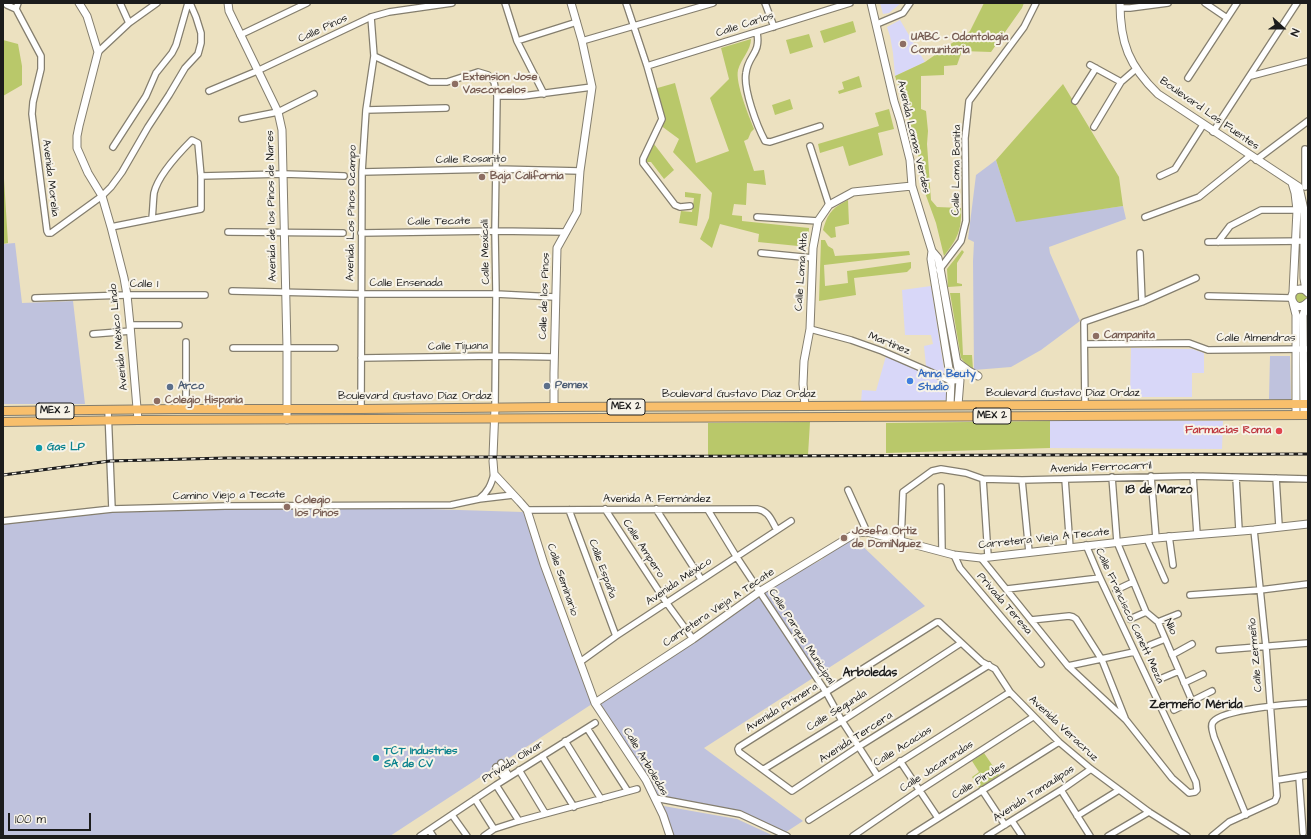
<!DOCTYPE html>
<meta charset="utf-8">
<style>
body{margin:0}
#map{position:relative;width:1311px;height:839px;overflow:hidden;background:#ece1c0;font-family:"Architects Daughter",sans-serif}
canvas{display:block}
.frame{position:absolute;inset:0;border:4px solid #1c1c1c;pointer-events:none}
.north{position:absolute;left:1263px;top:8px;width:40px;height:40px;-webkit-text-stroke:3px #f7f3e8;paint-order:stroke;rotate:111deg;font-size:11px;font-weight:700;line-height:16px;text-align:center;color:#1c1c1c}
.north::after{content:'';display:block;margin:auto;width:14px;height:18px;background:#1c1c1c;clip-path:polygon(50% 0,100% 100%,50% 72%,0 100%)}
.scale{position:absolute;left:8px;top:813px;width:83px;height:18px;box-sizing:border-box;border:2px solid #1c1c1c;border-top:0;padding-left:5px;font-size:12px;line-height:14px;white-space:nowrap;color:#1c1c1c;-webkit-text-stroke:3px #f7f3e8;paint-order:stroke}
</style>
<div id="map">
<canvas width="1311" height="839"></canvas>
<div class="frame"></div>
<div class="north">N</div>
<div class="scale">100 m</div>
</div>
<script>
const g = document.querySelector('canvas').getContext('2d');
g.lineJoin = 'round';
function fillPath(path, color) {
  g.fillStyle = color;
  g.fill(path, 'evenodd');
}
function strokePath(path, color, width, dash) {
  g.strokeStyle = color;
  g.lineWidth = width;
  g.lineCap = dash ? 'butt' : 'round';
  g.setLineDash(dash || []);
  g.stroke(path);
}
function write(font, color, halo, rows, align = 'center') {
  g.font = font + ' "Architects Daughter",sans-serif';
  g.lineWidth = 4;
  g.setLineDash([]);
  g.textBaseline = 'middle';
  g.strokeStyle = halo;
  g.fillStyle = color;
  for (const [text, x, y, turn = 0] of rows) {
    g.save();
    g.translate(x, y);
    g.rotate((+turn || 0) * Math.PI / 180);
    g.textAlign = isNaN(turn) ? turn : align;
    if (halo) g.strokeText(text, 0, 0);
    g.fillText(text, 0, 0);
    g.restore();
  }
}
const built = new Path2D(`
 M880,3H901L889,13L883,14Z
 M900,20L925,62L895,76L893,53L890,36L887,27Z
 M931,286L945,375L926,366L924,346L933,344L931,335H905L902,290Z
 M1131,348L1192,349L1204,353V373H1192V397H1130Z
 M886,356L946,383V400L861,402L862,390L876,391Z
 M1050,421H1223L1222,449L1050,448Z`);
const industrial = new Path2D(`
 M996,160L1016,221L1123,206L1126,219L1049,247L1050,253L1080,321L1041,350L1011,367L974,370L973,261L974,242L968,239L976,175Z
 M15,243L22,303L73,301L85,404H3V244Z
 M1270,356H1290L1291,399H1269Z
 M331,506L523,512L596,702L759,592L821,560L852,536L925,606L704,748L803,821L783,834L740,814L655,798L595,702L390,836H3V523L111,512L225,507Z
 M658,805L737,819L774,836H670Z`);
const green = new Path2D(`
 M984,3H1024L1022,8L991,52L962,51L957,65L944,66V75L921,76V109L926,111L928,131L927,144L931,200L937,207L961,208C962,231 957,239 944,256L936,223L924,190L923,174L910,122L895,76L925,62L952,43L963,37L970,31Z
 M853,21L856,32L824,43L820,31Z
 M809,34L813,47L790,54L786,40Z
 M751,39C751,50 741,59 738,70C735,83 749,116 754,129L751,132L748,139L744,141L754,171L764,170L766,185L747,183L746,205L734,204L732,215L742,216V221L809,228L808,247L758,242L759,234L720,224L712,248L700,239L709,218L712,193L673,152L679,139L660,125L662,120L654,89L675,83L696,163L729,151L710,98L729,79L721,48Z
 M3,40L18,44L22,66V85L3,96Z
 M859,76L862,87L839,94L838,91L844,89L842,82Z
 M1063,84L1119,177L1123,206L1016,222L996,160Z
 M790,99L793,109L775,115L772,105Z
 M889,109L894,129L878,133L883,155L849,166L843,146L820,153L818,144L879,126L875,113Z
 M654,144L674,170L664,179L651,162H646V160Z
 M3,163L8,243L3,244Z
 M685,192L701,194L697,226L679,223L681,211L692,212L694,198L685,197Z
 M848,200L849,224L835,227L836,237L831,238L823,230C828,213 832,208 848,200Z
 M821,240H825L828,246L833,249L835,256L909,251L910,255L824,265L825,286L848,283L847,271L911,262V268L907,272L854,278L856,295L819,301Z
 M962,250L964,252L957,263V283L962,284V286L948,287L947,269Z
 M1299,291L1307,295V299L1305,303H1297L1294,295Z
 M950,293H960L963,355H972L973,369L966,364L961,358Z
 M1050,421V448L886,453V423Z
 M810,422L808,455L708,457V423Z
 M984,753L999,775L979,788L972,777L979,772L972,761Z`);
const minor = new Path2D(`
 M5,3L7,5L16,9
 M120,3L129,23
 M505,3L517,41L544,94
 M626,3L647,66L662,119L643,159V163L675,205L680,207L690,206
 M765,3L774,27
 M1205,3L1227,18
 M1120,8H1130L1168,3
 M16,9L41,56V69L33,102L32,114L47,231L48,233H51L102,196L111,187L122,172L148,127L169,95L185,68L198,54L201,43V33L196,17L190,3
 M16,9L18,3
 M877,24L903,13L910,3
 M757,33C761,54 748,55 746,73C743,89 757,126 765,141L770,142L820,126
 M240,35L307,3
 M517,41L577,22
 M582,41L713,3
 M98,52L129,23L157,3
 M374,56L430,82H447L478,72L488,75L494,82L497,96L495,231L496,294L495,408
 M1090,65L1121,82
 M647,66L850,3
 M1251,76L1308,61
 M1188,78L1237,3
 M209,91L257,71L371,17L389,12L452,3
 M497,96H523L592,87
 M1075,101L1096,68
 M366,110L446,108
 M242,119L278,112L314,94
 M1094,127L1121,82L1136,69
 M1213,132L1297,3
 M810,146L829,205
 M113,147L146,96L156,73L172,53L176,45L188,3
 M1256,160L1308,121
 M362,172L496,169L580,171
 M201,176L284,174L344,176
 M1160,176L1175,169L1203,125
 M1305,187V149
 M757,217L818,221
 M1145,217L1199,197L1250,156
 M111,227L201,209V176L198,143L192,140C179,153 158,175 154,193C153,202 153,210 152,218
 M228,232L343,233
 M361,233L495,231L566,232
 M1208,242L1308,241
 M1218,242L1230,226L1261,210H1300
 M761,253L813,258
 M1140,253L1142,302
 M939,270L961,241L966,221L965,138L969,101L1024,27L1036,3
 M232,291L361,294H496L555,297
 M1208,296L1292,298
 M35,298L127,295H205
 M130,325H179
 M810,329L851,340L882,351L951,381L960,380
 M93,334L131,331
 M186,342V409
 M1085,344L1189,343L1208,350L1308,349
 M233,348H335
 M361,358L496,356L554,357
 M1085,405L1084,322L1142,302L1196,278
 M361,409L362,172L366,110L374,56L371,17
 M108,410L112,509
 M1151,476L1156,538
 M1193,476L1197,534
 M1112,477L1117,542L1146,612L1158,622L1192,701
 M1236,478L1239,530
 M1276,478L1279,526
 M983,479L988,556
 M1065,479L1070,548
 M1022,480L1029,552
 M941,487L942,551
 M848,490L867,532
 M479,499C488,492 491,485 494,474
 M605,509L666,602L693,639
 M656,509L701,579
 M527,510L757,509C769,511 771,520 777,530
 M569,510L616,636
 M708,510L736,556L826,692L842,721L877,775
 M3,521L112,509L225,506L451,505L479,499L513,495
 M1169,536L1173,565
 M1147,539L1165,580
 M901,541L903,492L932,471L941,469L966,473L983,479L1022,480L1193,476L1308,479
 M954,555L960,568L1041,664
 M981,558L1068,666L1126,720L1172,778L1189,793L1195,792L1197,790L1196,782L1100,578L1086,545
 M1007,589L1100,578
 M1116,590L1133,582
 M1190,595L1260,590L1308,584
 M1130,619L1146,612
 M1031,620L1069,616L1073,617L1076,619L1102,660L1125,718
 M1158,622L1178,614
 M1150,645L1165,639
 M1219,650L1308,643
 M1172,655L1192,644
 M580,662L616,636L791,521
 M989,665L858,747L792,791L739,752L738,749L739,747L937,622H939L982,662L995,669L1010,692L1059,742L1091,769L1149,812L1187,836
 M1068,666L1134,652
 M1160,679L1179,671
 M1184,683L1203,674
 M1174,710L1212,691
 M587,728L627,790
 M565,741L601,799
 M542,756L574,807
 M900,761L938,818
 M501,763L509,776
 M496,767L505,779
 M764,769L842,721L961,643
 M519,770L545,813
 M1299,777L1303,833
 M1277,780L1308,775
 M496,785L519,821
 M982,790L1005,825
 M1061,790L1090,836
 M655,798L740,814L787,836
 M475,799L494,829
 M452,815L467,836
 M1246,815L1214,737C1213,732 1210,726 1213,722C1223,709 1290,704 1308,703
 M1077,816L1119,790
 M809,820L1010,692
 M1012,821L1022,836
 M429,830L433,836
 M420,836L496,785L595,723
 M484,836L494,829L519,821L637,789
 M853,836L920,790L1033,717
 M910,836L1059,742
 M987,836L1061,790L1091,769
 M1108,836L1149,812
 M1212,836L1229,822L1275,801L1277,796L1266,647L1254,530`);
const tertiary = new Path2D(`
 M79,3L87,16L98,52L79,126L77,136V148L88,173L102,196L111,227L124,278L127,295L130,325L138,420
 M228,3L229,11L278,112L282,130L287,348V420
 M871,3L894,101L900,120L910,160L912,186L932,251L938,258L940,268L960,380L958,405
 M1120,3C1120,43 1129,66 1158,94L1299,187L1304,210V278L1306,291
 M1292,183L1295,193L1297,210L1293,292
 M932,251L931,259L951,381L950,405
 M1308,302C1294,317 1284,290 1300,289C1303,289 1306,290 1308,293
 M1293,303L1296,315V415
 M957,362L969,371L978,376
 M805,406L803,384L804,361L810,329L813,248L818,221L829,205L853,192L912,186
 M554,407V373L557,248L577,212L580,171L592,87L582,41L571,3
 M1304,415L1303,315L1307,304
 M493,456L495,408
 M493,461L494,474L520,502L527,510L544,564L595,703L646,780L663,815L670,836
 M595,703L693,639L759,592L856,533L867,532L954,555L981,558L1156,538L1254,530L1308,524`);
const primary = new Path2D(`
 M3,411L177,409H361L554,407L1308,404
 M3,422L138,420L1308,415`);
const rail = new Path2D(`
 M3,475L110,461L226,458L1308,454`);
const markers = [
 [903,44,4,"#8d6e63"],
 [455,84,4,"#8d6e63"],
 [482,177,4,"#8d6e63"],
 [1096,336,4,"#8d6e63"],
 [910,381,4,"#3f7fe0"],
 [547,386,4,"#5c6f8a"],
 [170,387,4,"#5c6f8a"],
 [157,401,4,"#8d6e63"],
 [1279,431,4,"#e0444e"],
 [39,448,4,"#0f9aa8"],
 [287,507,4,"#8d6e63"],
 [844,538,4,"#8d6e63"],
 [376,758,4,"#0f9aa8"]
];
const shields = [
 [626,407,38],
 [55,411,38],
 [992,416,38]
];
const shieldNames = [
 ["MEX 2",626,407],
 ["MEX 2",55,411],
 ["MEX 2",992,416]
];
const streetNames = [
 ["Calle Carlos",745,25,-18],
 ["Calle Pinos",323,29,-25],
 ["Boulevard Las Fuentes",1209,114,35],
 ["Avenida Lomas Verdes",913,137,77],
 ["Calle Rosarito",471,160,-1],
 ["Calle Loma Bonita",957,170,-89],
 ["Avenida Morelia",50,178,83],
 ["Avenida de los Pinos de Nares",272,206,-91],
 ["Avenida Los Pinos Ocampo",352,213,-89],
 ["Calle Tecate",439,222,-1],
 ["Calle Mexicali",486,252,-91],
 ["Calle Loma Alta",802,272,-86],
 ["Calle Ensenada",406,284],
 ["Calle 1",144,285],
 ["Calle de los Pinos",545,296,-88],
 ["Avenida México Lindo",119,337,-96],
 ["Calle Almendras",1256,339],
 ["Martínez",889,344,22],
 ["Calle Tijuana",458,347,-1],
 ["Boulevard Gustavo Díaz Ordaz",1063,394],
 ["Boulevard Gustavo Díaz Ordaz",739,395],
 ["Boulevard Gustavo Díaz Ordaz",415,397],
 ["Avenida Ferrocarril",1101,468,-2],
 ["Camino Viejo a Tecate",229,496,-1],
 ["Avenida A. Fernández",657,500],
 ["Carretera Vieja A Tecate",1044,539,-6],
 ["Calle Ampero",643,549,57],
 ["Calle España",602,569,70],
 ["Calle Seminario",562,580,71],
 ["Avenida México",679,582,-34],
 ["Privada Teresa",1004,604,49],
 ["Carretera Vieja A Tecate",719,608,-34],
 ["Calle Francisco Canett Meza",1129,616,65],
 ["Nilo",1170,627,64],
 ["Calle Parque Municipal",801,637,57],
 ["Calle Zermeño",1256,655,-95],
 ["Avenida Primera",782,708,-32],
 ["Calle Segunda",837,711,-32],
 ["Avenida Veracruz",1063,729,43],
 ["Avenida Tercera",856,738,-33],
 ["Calle Acacias",903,747,-32],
 ["Privada Olivar",513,762,-32],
 ["Calle Arboledas",645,762,59],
 ["Calle Jacarandas",937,767,-33],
 ["Calle Pirules",979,781,-32],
 ["Avenida Tamaulipas",1034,794,-33]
];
const educationNames = [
 ["UABC - Odontologia",911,38],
 ["Comunitaria",911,51],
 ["Extension Jose",463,78],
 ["Vasconcelos",463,91],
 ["Baja California",490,177],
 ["Campanita",1104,336],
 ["Colegio Hispania",165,401],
 ["Colegio",295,501],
 ["los Pinos",295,514],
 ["Josefa Ortiz",852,532],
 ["de DomiNguez",852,545]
];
const shopNames = [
 ["Anna Beuty",918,375],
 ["Studio",918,388]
];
const serviceNames = [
 ["Pemex",555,386],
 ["Arco",178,387]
];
const healthNames = [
 ["Farmacias Roma",1271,431]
];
const cultureNames = [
 ["Gas LP",47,448],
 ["TCT Industries",384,752],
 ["SA de CV",384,765]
];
const neighbourhoodNames = [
 ["18 de Marzo",1159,490],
 ["Arboledas",870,673],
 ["Zermeño Mérida",1196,705]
];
fillPath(built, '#d8d7f8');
fillPath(industrial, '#bfc2dd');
fillPath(green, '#b9c86a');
strokePath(minor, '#847e6e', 8);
strokePath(tertiary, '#847e6e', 9);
strokePath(primary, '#847e6e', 10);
strokePath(minor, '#fff', 5.5);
strokePath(tertiary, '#fff', 7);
strokePath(primary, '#f8bf6c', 8);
strokePath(rail, '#1c1c1c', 3);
strokePath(rail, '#f7f3e8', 1.5, [4.5]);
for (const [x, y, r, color] of markers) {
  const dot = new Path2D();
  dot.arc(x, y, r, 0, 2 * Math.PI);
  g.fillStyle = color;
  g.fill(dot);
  strokePath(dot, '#f7f3e8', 1.5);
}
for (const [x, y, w] of shields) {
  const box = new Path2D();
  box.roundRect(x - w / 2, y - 8, w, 16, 3);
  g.fillStyle = '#f7f3e8';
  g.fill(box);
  strokePath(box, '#1c1c1c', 1);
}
write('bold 10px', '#1c1c1c', null, shieldNames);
write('11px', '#1c1c1c', '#f7f3e8', streetNames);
write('bold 11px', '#785e54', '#f7f3e8', educationNames, 'left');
write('bold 11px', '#366cbe', '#f7f3e8', shopNames, 'left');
write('bold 11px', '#4e5e75', '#f7f3e8', serviceNames, 'left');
write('bold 11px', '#be3a42', '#f7f3e8', healthNames, 'right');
write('bold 11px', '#0d838f', '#f7f3e8', cultureNames, 'left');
write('bold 12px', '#1c1c1c', '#f7f3e8', neighbourhoodNames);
</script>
